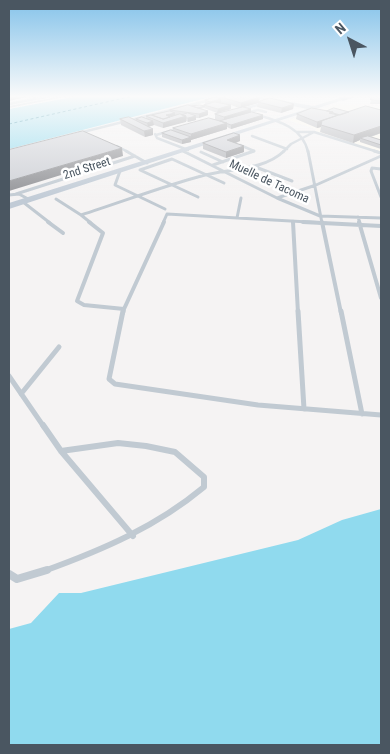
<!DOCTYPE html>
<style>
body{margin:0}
#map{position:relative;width:390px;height:754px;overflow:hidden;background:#f5f3f3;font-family:"Roboto Condensed",sans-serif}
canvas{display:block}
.frame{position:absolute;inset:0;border:10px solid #4a5661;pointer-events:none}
.north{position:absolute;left:325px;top:15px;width:50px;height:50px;-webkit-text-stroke:4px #fff;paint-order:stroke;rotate:320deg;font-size:14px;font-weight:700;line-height:20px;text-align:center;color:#4a5661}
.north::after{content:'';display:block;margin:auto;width:18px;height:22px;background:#4a5661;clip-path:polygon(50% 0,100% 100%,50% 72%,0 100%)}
</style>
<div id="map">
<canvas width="390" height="754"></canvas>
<div class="frame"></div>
<div class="north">N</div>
</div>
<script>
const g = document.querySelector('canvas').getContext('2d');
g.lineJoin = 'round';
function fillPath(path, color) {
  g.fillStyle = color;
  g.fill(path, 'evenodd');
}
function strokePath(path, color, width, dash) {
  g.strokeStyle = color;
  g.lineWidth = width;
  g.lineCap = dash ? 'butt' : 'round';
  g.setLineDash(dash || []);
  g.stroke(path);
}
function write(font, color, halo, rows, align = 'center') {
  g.font = font + ' "Roboto Condensed",sans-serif';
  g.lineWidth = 5;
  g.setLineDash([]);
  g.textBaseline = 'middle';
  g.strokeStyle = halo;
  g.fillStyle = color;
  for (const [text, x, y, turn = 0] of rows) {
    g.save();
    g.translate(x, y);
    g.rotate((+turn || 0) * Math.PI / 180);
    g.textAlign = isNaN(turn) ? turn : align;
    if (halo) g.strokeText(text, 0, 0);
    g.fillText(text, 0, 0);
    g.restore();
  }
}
const commercial = new Path2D(`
 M337,104L381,107V153L315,132L316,129L288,120Z`);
const water = new Path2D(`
 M78,96H214L9,149V109Z
 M381,509V745H9V629L31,623L59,593H81L298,540L342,520Z`);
const ferry = new Path2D(`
 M9,124L133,96`);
const laneFar5 = new Path2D(`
 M9,104L51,96
 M243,109L264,103
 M250,112L258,110L266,112
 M258,115C279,121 303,128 308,152
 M297,132H314L378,152
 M79,133L226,96
 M155,134L157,138L188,150
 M156,135L180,128
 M252,136L287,149
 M240,145L254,151L251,152
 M117,146L128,152
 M183,151L185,152
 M283,152L291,144L314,132`);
const laneFar4 = new Path2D(`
 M126,151L147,163
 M183,151L277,198L320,216L381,218
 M308,151L322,223
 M374,151L381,153
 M201,152L223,162
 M213,165L254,151
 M253,166L292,181
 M381,169L372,168L371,171L381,197
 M120,171L115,185L165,209
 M16,194L135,156
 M9,195L19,194L30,200
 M198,197L140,170L172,159L224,183
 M277,198L316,185L381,156
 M56,199L81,215
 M23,202L50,223
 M358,217L360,223
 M237,218L241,198
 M293,221V223
 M91,223L81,215C122,202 163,186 205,175C229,169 265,170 284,151
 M163,223L167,214L326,223`);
const laneFar3 = new Path2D(`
 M48,222L63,233
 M89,222L103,233L77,301L84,305L124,309L123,313
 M293,222L298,313
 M303,222L381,226
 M322,222L341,313
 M359,222L381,298
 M124,309L164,222`);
const laneFar2 = new Path2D(`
 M123,311L109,379L115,384L258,405L381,415
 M298,311L304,409
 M341,311L362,414
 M9,376L44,427
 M21,394L59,347`);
const laneFar1 = new Path2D(`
 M43,425L61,451L133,536
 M44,571C102,550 156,527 204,487V477L175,452L146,446L118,443L61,451`);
const lane = new Path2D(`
 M9,574L17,579L47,570`);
const street = new Path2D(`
 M62,96H70L9,108V106Z`);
const secondary = new Path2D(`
 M245,96H256L314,106L343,97L346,99L9,209V203L307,109Z`);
const highway = new Path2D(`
 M336,96H358L343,101Z`);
const wall = new Path2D(`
 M372,96H381V104H370Z
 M221,97H260L259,101L294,104L293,109L281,113L257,107L258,103L244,107L251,109V112L263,119L231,129L227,127V129L191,140V142L182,144L162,137V133L173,131V128L215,119V114L239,108L231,105V109L217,113L204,108L201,109L208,111V115L199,118H196V120L188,122L186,121L163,128L154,125L148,127L153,129V135L145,137L121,125L120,119L136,121V119H146V116L170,111V110L192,106H204V105L206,104H205V100L221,99Z
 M381,110V133L371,137L381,140V149L360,142V140L353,143L320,132L321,127L317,128L296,119L297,114L327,111L349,112Z
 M240,141L236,143L244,152L226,158L203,149V143Z`);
const shadedWall = new Path2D(`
 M9,96H25L26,97L9,101Z
 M34,96H44L34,98Z
 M260,97L259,102H258V103L241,108V103Z
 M221,99V103L210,106V102Z
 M294,104L293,109L281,113L282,108Z
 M231,105V109L217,113L218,109Z
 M251,109V115L224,123V117Z
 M208,111V115L199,118V114Z
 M175,113V116L167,117L166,115Z
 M263,115V119L231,129V125Z
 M338,115L321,125V127L317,128V122Z
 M186,116V122L163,128V120Z
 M196,116V120L188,122V118Z
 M153,121L154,125L148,127L147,123Z
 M227,123V129L191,140V134Z
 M381,126V133L363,139L360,138V140L353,143L354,135Z
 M153,129V135L145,137L144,131Z
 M240,135V141L227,146V140Z
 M191,137V142L182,144V140Z
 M244,146V152L226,158V152Z
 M122,148L123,156L9,191V181Z`);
const building = new Path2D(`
 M227,96H244L240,97L254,96L260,97L241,103L221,97Z
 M372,96H381V101L371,100Z
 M216,97L221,99L210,102L205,100Z
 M270,98L294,104L282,108L258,102Z
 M215,102L231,105L218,109L204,105Z
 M188,105L208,111L199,114L170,110Z
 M200,105L205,106L198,108L192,106Z
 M366,106L381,110V126L354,135L321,125L322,121Z
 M243,107L251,109L224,117L215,114Z
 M312,108L333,112L329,113L338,115L317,122L297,114Z
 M334,108L349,112L340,115L333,113V112L327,111Z
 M170,111L175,113L166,115L170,117L163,119L152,115Z
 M252,112L263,115L231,125L220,121Z
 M188,113L196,116L188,118H186V116L182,115Z
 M180,114L186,116L163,123L146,116L151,115L163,119Z
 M129,117L153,129L144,131L120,119Z
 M142,117L153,121L147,123L136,119Z
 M209,118L227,123L191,134L173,128Z
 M171,130L191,137L182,140L162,133Z
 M83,131L122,148L9,181V150Z
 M234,133L240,135L227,140L244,146L226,152L203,143Z
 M368,136L381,140V145L360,138Z`);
const farStreetnames = [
 ["2nd Street",87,169,-18],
 ["Muelle de Tacoma",269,182,25]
];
fillPath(commercial, '#fdf9ef');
fillPath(water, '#90daee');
strokePath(ferry, '#0c7c9b', 1, [3, 2.5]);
strokePath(laneFar5, '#c1cad2', 2.5);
strokePath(laneFar4, '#c1cad2', 3);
strokePath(laneFar3, '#c1cad2', 4);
strokePath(laneFar2, '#c1cad2', 5);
strokePath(laneFar1, '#c1cad2', 6);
strokePath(lane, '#c1cad2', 8);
fillPath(street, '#c1cad2');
fillPath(secondary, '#c1cbd6');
fillPath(highway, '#8ba5c1');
fillPath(wall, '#b0b2b7');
fillPath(shadedWall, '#909195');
fillPath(building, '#cdcfd5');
strokePath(building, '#909195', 1);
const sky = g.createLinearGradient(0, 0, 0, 201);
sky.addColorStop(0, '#85c3ea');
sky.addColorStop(0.48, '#fafafa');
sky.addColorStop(1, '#fafafa00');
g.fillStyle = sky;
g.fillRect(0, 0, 390, 201);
write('12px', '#4a5661', '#fff', farStreetnames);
</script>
